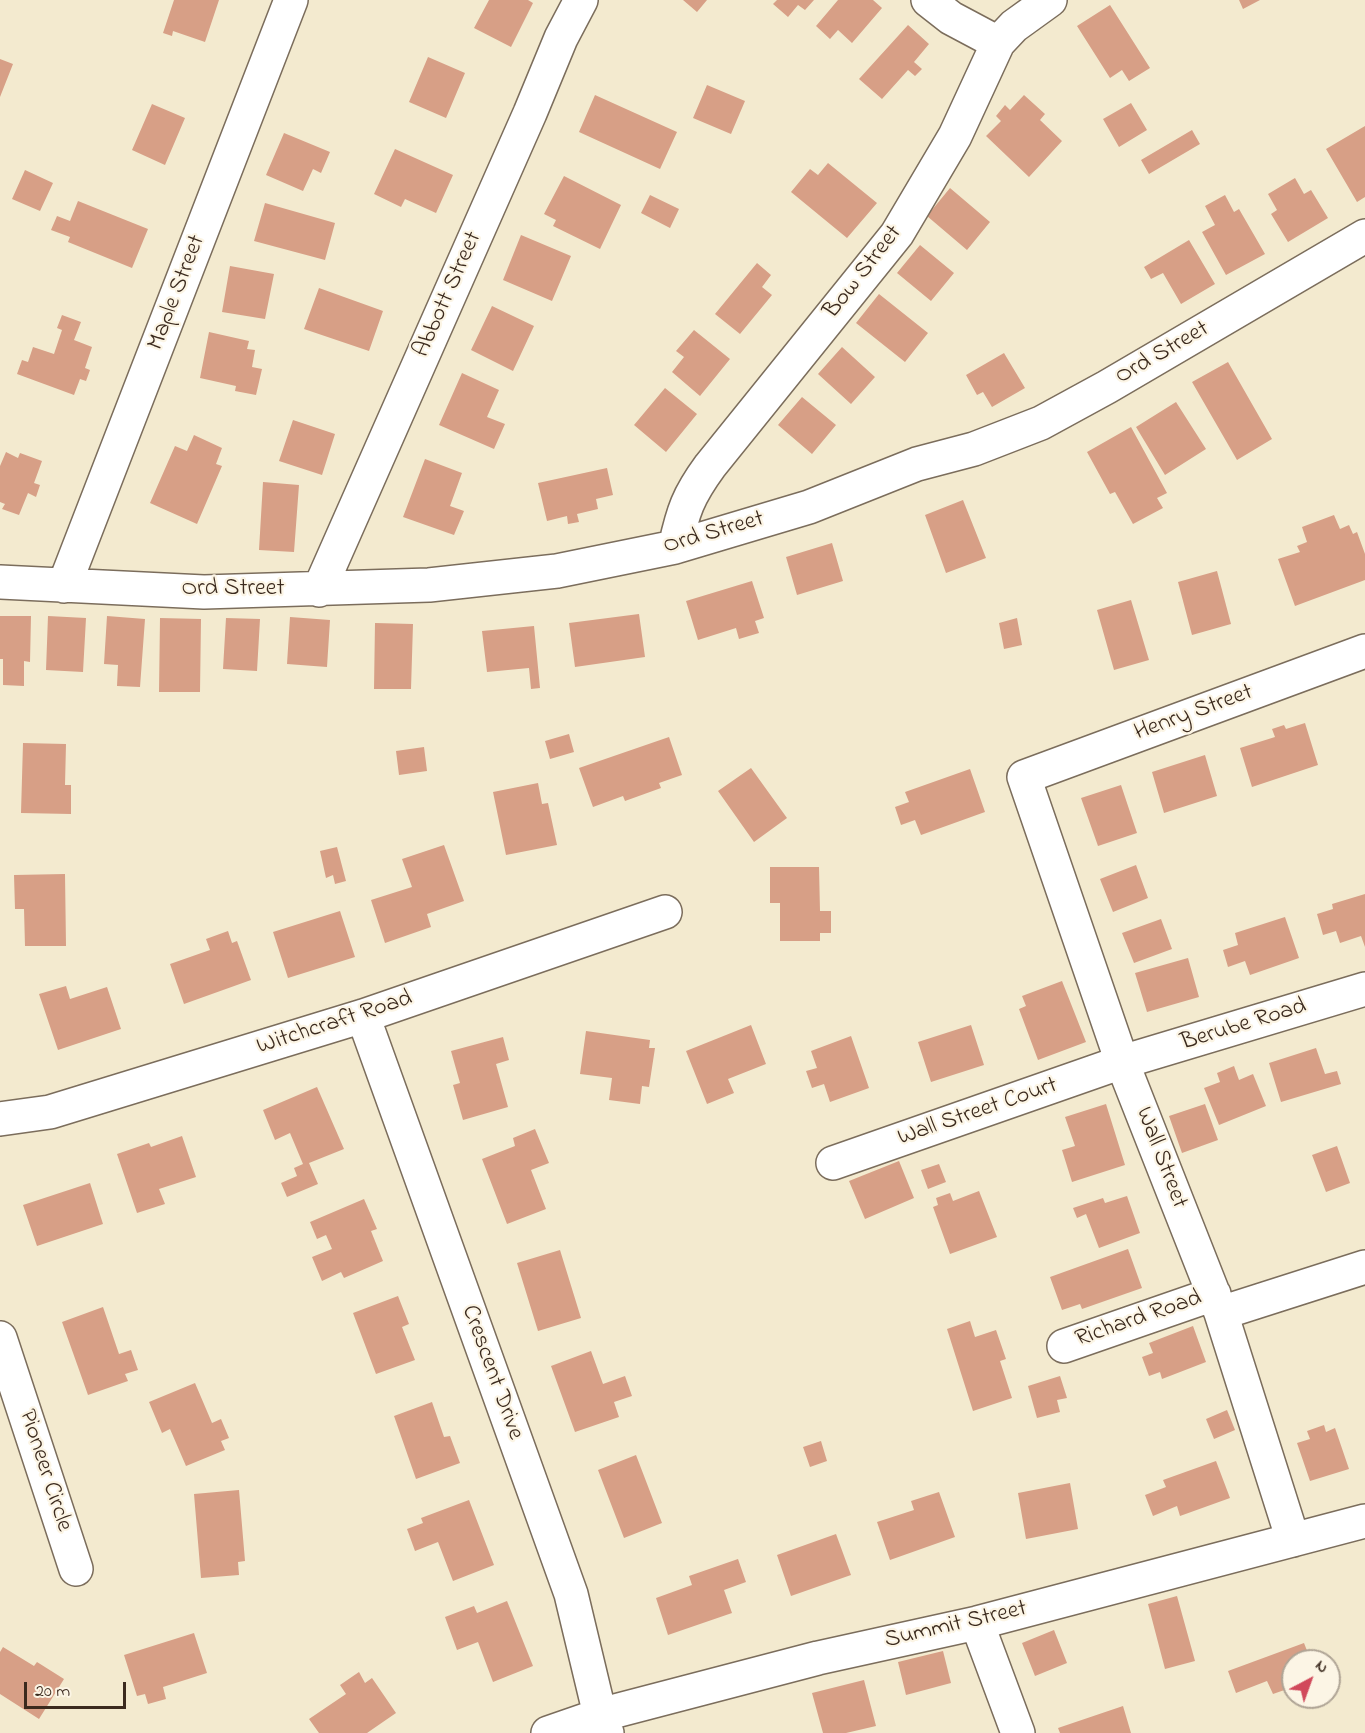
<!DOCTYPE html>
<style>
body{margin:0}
#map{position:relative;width:1365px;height:1733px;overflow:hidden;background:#f3eacf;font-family:"Indie Flower",sans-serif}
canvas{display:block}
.north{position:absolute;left:1281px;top:1649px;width:60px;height:60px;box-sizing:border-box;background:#fcf5e5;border:2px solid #afa495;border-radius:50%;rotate:41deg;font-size:16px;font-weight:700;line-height:24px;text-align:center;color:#3b2a1e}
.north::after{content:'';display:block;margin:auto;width:21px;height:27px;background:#d1495b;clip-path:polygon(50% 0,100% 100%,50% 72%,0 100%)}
.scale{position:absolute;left:24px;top:1682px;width:102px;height:27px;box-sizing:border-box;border:3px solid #3b2a1e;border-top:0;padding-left:8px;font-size:18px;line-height:21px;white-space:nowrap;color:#3b2a1e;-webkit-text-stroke:4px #fcf5e5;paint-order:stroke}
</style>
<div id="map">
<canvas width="1365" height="1733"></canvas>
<div class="north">N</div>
<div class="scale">20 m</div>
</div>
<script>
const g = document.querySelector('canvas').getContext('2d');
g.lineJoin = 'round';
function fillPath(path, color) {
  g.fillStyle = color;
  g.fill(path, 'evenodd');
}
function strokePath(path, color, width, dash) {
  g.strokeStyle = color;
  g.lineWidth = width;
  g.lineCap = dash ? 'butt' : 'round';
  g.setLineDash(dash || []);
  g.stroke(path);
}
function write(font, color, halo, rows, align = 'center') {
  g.font = font + ' "Indie Flower",sans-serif';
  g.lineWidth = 4.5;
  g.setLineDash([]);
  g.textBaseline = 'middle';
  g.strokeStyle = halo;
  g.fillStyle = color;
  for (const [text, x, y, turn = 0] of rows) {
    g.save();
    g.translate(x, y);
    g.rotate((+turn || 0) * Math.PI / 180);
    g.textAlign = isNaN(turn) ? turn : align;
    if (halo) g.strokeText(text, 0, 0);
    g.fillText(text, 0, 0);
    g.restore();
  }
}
const building = new Path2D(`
 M174,0H219L205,42L173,31L172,36L163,33Z
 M489,0H528L533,3L511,47L474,28Z
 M683,0H707L697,12Z
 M777,0H814L805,10L798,5L788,17L773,4Z
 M838,0H873L882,8L852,43L838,30L830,39L816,26Z
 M1239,0H1260L1243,9Z
 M1110,5L1150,68L1129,81L1122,70L1110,78L1077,26Z
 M908,25L929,44L914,62L922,69L915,76L908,70L882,99L859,79Z
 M428,57L465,73L446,118L409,102Z
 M0,59L13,64L0,97Z
 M707,85L745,101L731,134L693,118Z
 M595,95L677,132L660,169L579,132Z
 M1024,95L1045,114L1040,120L1062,141L1029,177L986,136L1001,121L996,116L1005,105L1010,110Z
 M1131,103L1147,130L1119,147L1103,119Z
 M152,104L185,118L165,165L132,150Z
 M1365,126V197L1357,202L1326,149Z
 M1192,130L1200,144L1149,174L1141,160Z
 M284,133L330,152L321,173L313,169L303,191L266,175Z
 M395,149L453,175L436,213L405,199L401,207L374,194Z
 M828,163L877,203L847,238L791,192L810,169L818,175Z
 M25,170L53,183L40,211L12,199Z
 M564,176L621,205L600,249L553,226L556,220L544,214Z
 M1295,178L1304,194L1311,190L1328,218L1288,242L1271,214L1277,210L1268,194Z
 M950,188L990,222L967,250L927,216Z
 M650,195L679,209L670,228L641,213Z
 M1225,195L1234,212L1239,209L1265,254L1226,275L1202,232L1215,225L1205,206Z
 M78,201L148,229L132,268L68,242L70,237L51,230L57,216L70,221Z
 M265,203L335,223L325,260L254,241Z
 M521,235L571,256L552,301L503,280Z
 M1189,240L1215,284L1181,304L1163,273L1151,279L1144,267Z
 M920,245L954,273L931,301L897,273Z
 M757,263L771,275L762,287L772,295L740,334L715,314Z
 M230,266L274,274L265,319L222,312Z
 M319,288L383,311L369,351L304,329Z
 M879,294L928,333L905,362L856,323Z
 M492,306L534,326L513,371L471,350Z
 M62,315L81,322L74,340L92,347L85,368L90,370L86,381L80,379L74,395L17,374L22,360L28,362L33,347L54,354L62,330L57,328Z
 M694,330L730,359L700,396L672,372L684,357L676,351Z
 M209,332L249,341L247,349L255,350L252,367L262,369L256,395L235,391L236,386L200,378Z
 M842,347L875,377L851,404L818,374Z
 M1004,353L1025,388L992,407L983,392L977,395L966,375Z
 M1228,362L1272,439L1237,460L1192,382Z
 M462,373L499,390L487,417L505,424L494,449L439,425Z
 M665,388L697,414L666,452L634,425Z
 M802,397L836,425L812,454L778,425Z
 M1176,402L1206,449L1165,475L1136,427Z
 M293,420L335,434L322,475L279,461Z
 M1131,427L1167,493L1157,498L1163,508L1133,524L1115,492L1110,494L1087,452Z
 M194,435L222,448L216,464L222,466L197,524L150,503L175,446L187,451Z
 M6,452L18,458L20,453L42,461L34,483L40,485L36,497L28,493L19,515L2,509L5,504L0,502V466Z
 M425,459L462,473L450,506L464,511L454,535L403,517Z
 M607,468L613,495L596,499L598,509L577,514L579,522L568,524L567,516L547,521L538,483Z
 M263,482L299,485L294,552L259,550Z
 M963,500L986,558L946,573L925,515Z
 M1334,515L1340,529L1349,525L1353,534L1357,532L1365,554V580L1295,606L1278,559L1300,552L1297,546L1307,542L1302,527Z
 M832,543L843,581L797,595L786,557Z
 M1217,571L1231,624L1192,635L1178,582Z
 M752,581L764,618L755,621L759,633L739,639L736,628L698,640L686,601Z
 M1131,600L1149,660L1114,670L1097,610Z
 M639,614L645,657L575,667L569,623Z
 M0,616H31L30,662L24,661V686L3,685V659H0Z
 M48,616L86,618L83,672L46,670Z
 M107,616L145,619L140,687L117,686L118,665L104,664Z
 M290,617L330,620L327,667L287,664Z
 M160,618L201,619L200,692H159Z
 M226,618L260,619L257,671L223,669Z
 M1017,618L1022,645L1004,649L999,623Z
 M375,623L413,624L411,689H374Z
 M534,626L540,688L531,689L529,668L487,672L482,631Z
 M1305,723L1318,765L1252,787L1240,748L1275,737L1272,729L1284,725L1286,729Z
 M569,734L574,752L550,759L545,741Z
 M669,737L682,775L659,783L661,788L625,801L623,796L593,807L579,768Z
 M23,743L66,744L65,785H71V814L21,813Z
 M424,747L427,771L399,775L396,751Z
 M1205,755L1217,796L1164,813L1152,772Z
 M751,768L787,818L754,842L718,791Z
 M970,769L985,812L921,835L915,820L901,825L895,807L909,802L905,792Z
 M538,783L542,804L548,803L557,845L506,855L493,792Z
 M1121,785L1137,833L1098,846L1081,798Z
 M444,845L464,901L427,914L431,927L385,943L371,900L412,887L402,859Z
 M337,847L346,881L335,884L333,875L326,878L320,851Z
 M1136,865L1148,898L1113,912L1100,879Z
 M770,867H819L820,911H831V933H820V941H780V903H770Z
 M65,874L66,946H25L24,909H15L14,875Z
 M1365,894V947L1361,936L1340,943L1336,931L1323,935L1317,914L1333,909L1332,904Z
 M340,911L355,957L288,978L273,932Z
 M1285,917L1299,958L1250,975L1245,961L1228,967L1223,950L1238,945L1235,933Z
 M1161,919L1172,949L1134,963L1122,933Z
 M228,931L232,943L237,941L251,980L184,1004L170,964L210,950L206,939Z
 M1188,958L1199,997L1147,1012L1135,973Z
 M1062,981L1086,1042L1038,1060L1019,1009L1026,1006L1022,996Z
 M66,986L70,999L107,987L121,1029L58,1050L39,994Z
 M751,1025L766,1064L728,1079L734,1093L707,1104L686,1051Z
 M971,1025L984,1065L931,1082L918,1042Z
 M586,1031L650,1040L649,1048H655L649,1087L642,1086L640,1104L609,1100L612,1078L580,1074Z
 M851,1036L869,1088L830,1102L824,1084L812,1088L806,1071L817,1068L811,1051Z
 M503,1037L509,1060L496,1064L508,1107L463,1120L453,1085L460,1083L451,1051Z
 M1316,1048L1325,1074L1337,1071L1341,1084L1281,1102L1269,1063Z
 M1234,1066L1239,1080L1253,1074L1266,1106L1219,1125L1204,1088L1220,1082L1217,1073Z
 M317,1087L344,1149L309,1163L318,1184L287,1197L281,1183L297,1176L294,1168L303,1164L290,1133L275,1140L263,1110Z
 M1106,1104L1125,1165L1072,1182L1062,1150L1075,1146L1065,1117Z
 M1205,1104L1218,1140L1182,1153L1169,1116Z
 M535,1129L549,1163L531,1170L546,1209L507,1224L482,1159L515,1146L513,1138Z
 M182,1136L196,1177L159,1189L165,1204L137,1213L117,1154L149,1143L151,1147Z
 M1337,1146L1350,1183L1326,1192L1312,1155Z
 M899,1161L914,1198L865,1219L849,1181Z
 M939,1164L946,1182L928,1189L921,1170Z
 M90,1183L103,1224L37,1246L23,1205Z
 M979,1191L997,1237L950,1254L933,1207L938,1205L936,1198L950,1193L953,1201Z
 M1127,1196L1140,1233L1099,1248L1086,1214L1077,1218L1073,1208L1103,1198L1105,1203Z
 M364,1199L377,1229L371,1231L383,1261L344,1278L341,1272L322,1281L312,1257L332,1249L326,1235L317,1239L310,1222Z
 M1128,1249L1142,1288L1082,1309L1080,1304L1062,1310L1050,1277Z
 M560,1250L581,1318L538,1331L517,1263Z
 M398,1296L409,1324L402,1327L415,1360L376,1374L353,1313Z
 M103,1307L119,1354L131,1350L138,1370L125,1374L128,1381L88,1395L62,1322Z
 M970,1321L975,1337L996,1330L1006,1359L1000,1361L1012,1398L973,1411L947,1329Z
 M1193,1326L1206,1362L1162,1379L1160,1372L1149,1376L1142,1357L1153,1353L1149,1343Z
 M591,1351L603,1384L625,1376L632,1396L614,1402L619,1417L575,1432L551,1366Z
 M1060,1376L1067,1398L1057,1400L1060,1412L1037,1418L1028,1386Z
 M195,1383L212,1423L221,1419L229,1438L221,1441L225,1450L186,1466L170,1429L162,1433L149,1402Z
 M432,1402L444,1437L450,1436L460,1463L416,1479L394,1416Z
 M1227,1410L1235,1430L1214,1439L1206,1419Z
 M1324,1425L1326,1432L1335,1428L1349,1469L1310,1481L1297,1443L1310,1439L1307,1431Z
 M821,1441L827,1461L810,1467L803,1447Z
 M636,1455L662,1523L624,1538L598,1470Z
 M1216,1461L1230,1498L1180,1516L1177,1506L1153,1516L1145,1495L1166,1487L1163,1480Z
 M1070,1483L1078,1529L1026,1539L1018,1493Z
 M239,1490L245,1561L238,1562L239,1575L201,1578L194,1494Z
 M939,1492L955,1537L890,1560L877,1522L914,1510L911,1501Z
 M469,1500L494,1565L453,1581L438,1542L415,1551L407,1529L423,1523L421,1518Z
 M836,1534L851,1575L791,1596L777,1555Z
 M738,1559L746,1582L724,1590L732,1613L668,1635L656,1598L692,1585L689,1576Z
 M1177,1596L1195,1661L1165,1669L1148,1604Z
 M507,1601L533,1666L493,1682L478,1642L457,1650L445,1617L474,1606L477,1613Z
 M1054,1630L1067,1663L1035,1676L1022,1643Z
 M194,1633L207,1673L163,1687L166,1699L148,1704L145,1694L137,1696L124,1655Z
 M1304,1643L1311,1661H1293V1687L1273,1694L1267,1681L1236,1693L1228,1671Z
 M3,1647L34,1666L37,1662L64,1679L39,1719L0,1694V1652Z
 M943,1651L951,1683L906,1695L898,1662Z
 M359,1672L365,1683L372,1678L396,1713L367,1733H319L309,1719L346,1694L340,1685Z
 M864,1680L876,1726L846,1733H823L812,1693Z
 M1123,1706L1131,1733H1060L1058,1728Z`);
const street = new Path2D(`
 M928,0L951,18L998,43
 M675,547C683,511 688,496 710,466L897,234L955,136L998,43L1014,26L1050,0
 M0,582L204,592L429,585L557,571L675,547L809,507L917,464L974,449L1041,423L1107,387L1365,236
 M64,586L291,0
 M319,590L530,113L561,38L581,0
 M363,1016L571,1594L600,1715L607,1733
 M0,1119L50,1112L363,1016L665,912
 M833,1163L1122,1062L1365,989
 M1221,1313L1365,1267
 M0,1338L76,1569
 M1064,1346L1214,1294
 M1293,1540L1221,1313L1122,1062L1024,777L1365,651
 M977,1623L1018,1733
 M548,1733L600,1715L818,1658L977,1623L1365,1521`);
const streetNames = [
 ["Bow Street",864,273,-52],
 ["Maple Street",178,293,-69],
 ["Abbott Street",449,295,-66],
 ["Ord Street",1163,354,-30],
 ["Ord Street",714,534,-16],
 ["Ord Street",233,590],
 ["Henry Street",1194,714,-20],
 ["Witchcraft Road",335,1024,-18],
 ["Berube Road",1244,1026,-17],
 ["Wall Street Court",978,1113,-19],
 ["Wall Street",1160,1158,69],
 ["Richard Road",1139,1320,-19],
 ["Crescent Drive",491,1373,70],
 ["Pioneer Circle",44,1471,72],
 ["Summit Street",956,1626,-13]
];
fillPath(building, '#d79f86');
strokePath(street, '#7b6d5c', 36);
strokePath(street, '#fff', 33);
write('24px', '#3b2a1e', '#fcf5e5', streetNames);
</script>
